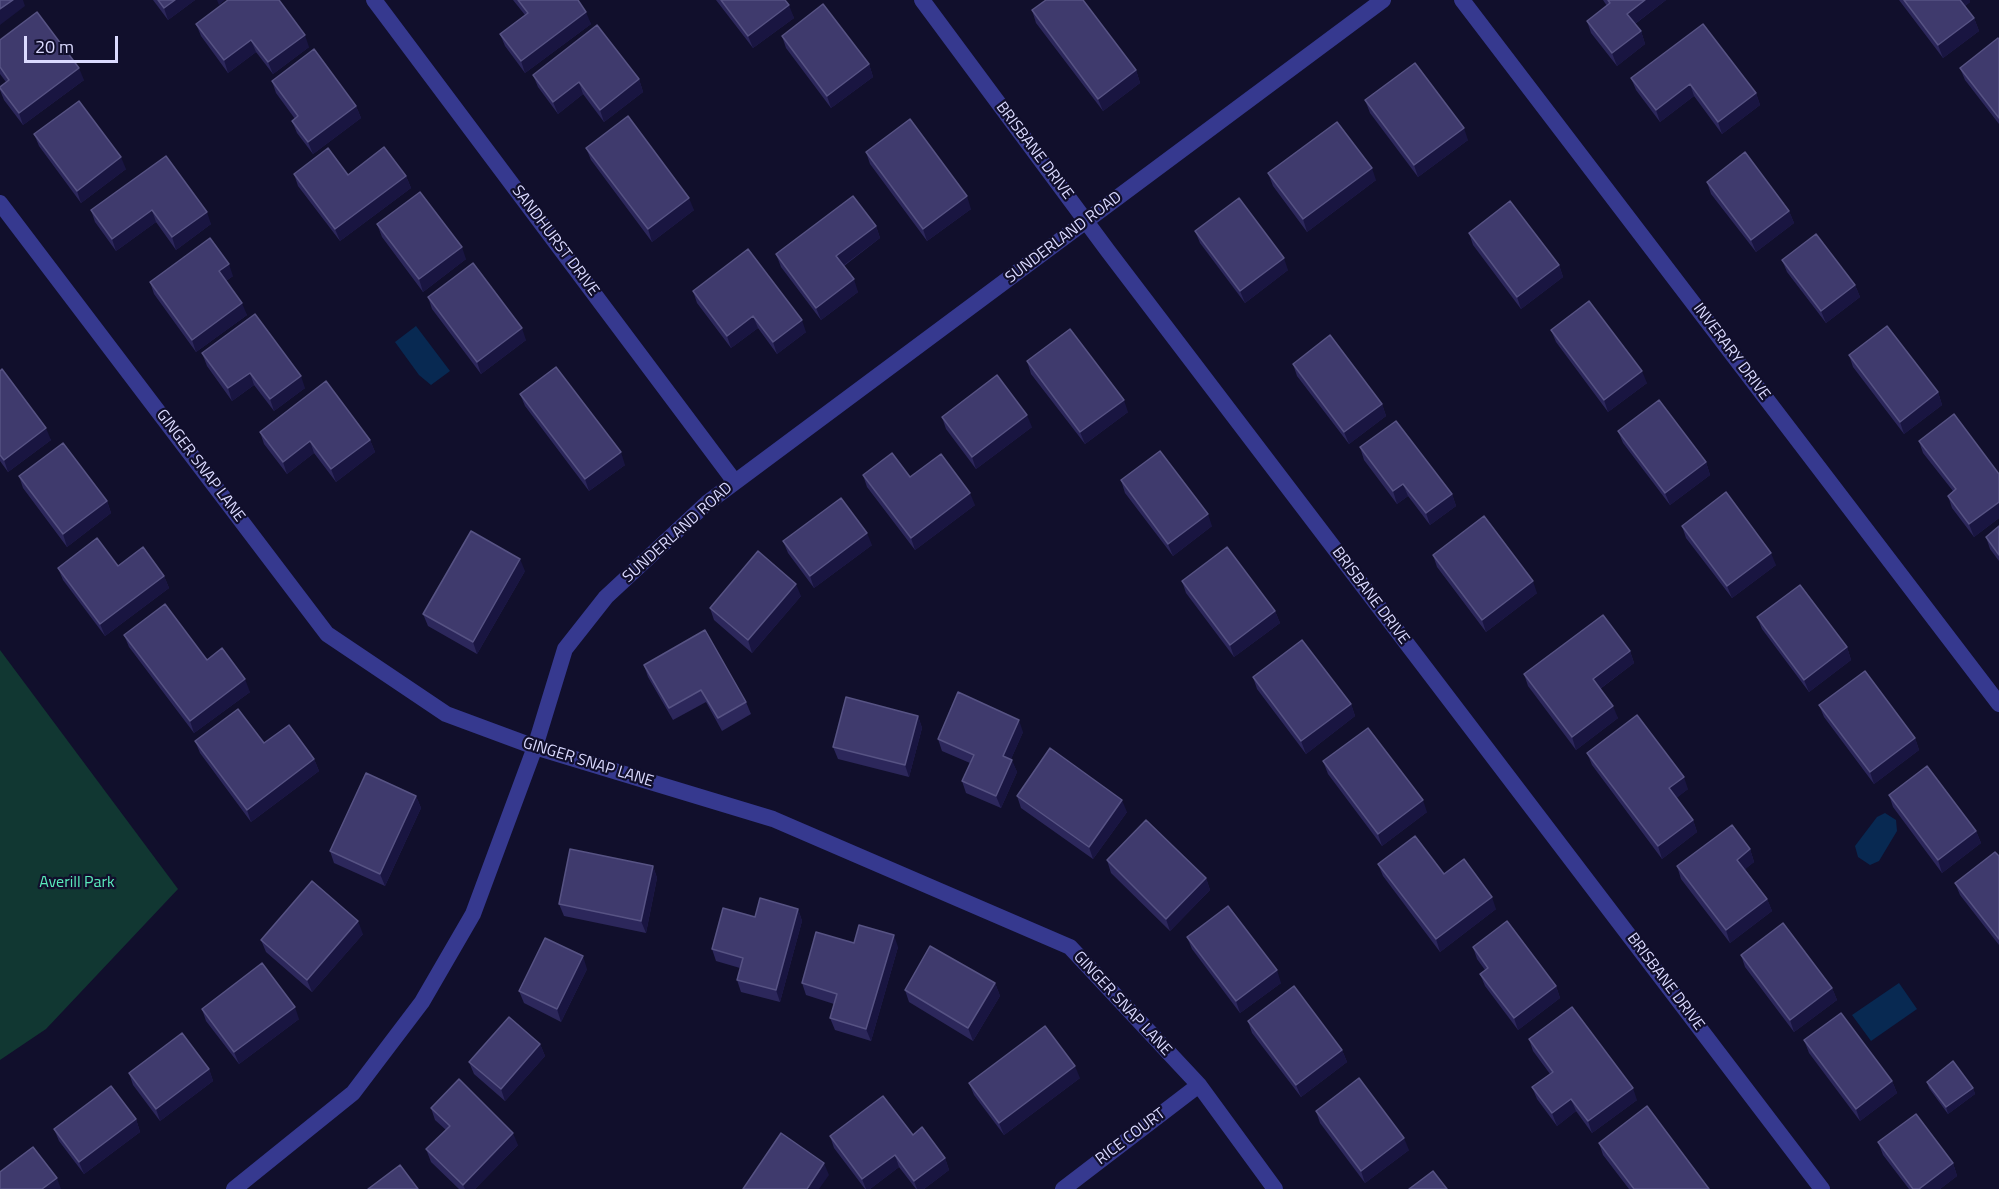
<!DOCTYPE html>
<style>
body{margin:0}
#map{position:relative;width:1999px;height:1189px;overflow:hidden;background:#110f2c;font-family:"Titillium Web",sans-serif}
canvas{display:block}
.scale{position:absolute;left:24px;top:36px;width:94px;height:27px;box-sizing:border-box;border:3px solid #dbdaff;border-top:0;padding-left:8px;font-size:18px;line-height:21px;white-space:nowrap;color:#dbdaff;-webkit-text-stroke:4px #110f2c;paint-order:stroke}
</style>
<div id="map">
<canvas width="1999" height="1189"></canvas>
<div class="scale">20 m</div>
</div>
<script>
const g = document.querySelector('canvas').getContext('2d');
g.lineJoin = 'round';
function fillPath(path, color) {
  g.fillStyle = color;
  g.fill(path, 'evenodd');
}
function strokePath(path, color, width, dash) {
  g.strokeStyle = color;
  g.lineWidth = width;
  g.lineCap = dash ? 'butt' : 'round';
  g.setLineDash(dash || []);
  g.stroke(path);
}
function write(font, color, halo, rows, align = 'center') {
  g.font = font + ' "Titillium Web",sans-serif';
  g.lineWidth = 4.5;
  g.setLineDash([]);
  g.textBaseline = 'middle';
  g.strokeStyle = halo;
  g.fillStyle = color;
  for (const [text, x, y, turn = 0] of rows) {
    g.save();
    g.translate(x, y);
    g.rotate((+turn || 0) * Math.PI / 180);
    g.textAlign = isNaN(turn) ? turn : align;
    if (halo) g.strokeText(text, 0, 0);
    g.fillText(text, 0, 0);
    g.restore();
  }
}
const green = new Path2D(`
 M0,650L178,889L46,1029L0,1060Z`);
const water = new Path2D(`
 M416,326L450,371L431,385L419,375L395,342Z
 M1885,813L1896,820L1897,831L1879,861L1870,865L1858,857L1855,846L1877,817Z
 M1899,983L1917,1009L1871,1041L1852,1015Z`);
const minor = new Path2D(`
 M374,0L735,482
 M922,0L1108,251L1822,1189
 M1462,0L1999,704
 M0,203L327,634L446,714L535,747L773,819L1070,947L1199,1085L1275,1189
 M234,1189L353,1093L422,1002L473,914L535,747L565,649L606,597L707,503L1383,0
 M1063,1189L1199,1085`);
const wall = new Path2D(`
 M153,0H195L168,20Z
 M513,0H578L591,24L525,73L505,46L500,34L525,15Z
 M716,0H785L794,18L753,48Z
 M1603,0H1666L1635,24L1641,31L1645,44L1617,66L1591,33L1587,21L1607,6Z
 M1899,0H1970V2L1965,6L1974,18L1979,31L1943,58Z
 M1032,10L1136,70L1140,83L1103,111L1036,23Z
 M196,24L309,47L273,74L256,52L228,73L201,36Z
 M782,36L869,64L873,77L831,108L786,48Z
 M1999,39V124L1965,80L1960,68Z
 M0,40L84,80L23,125L4,100L0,90V87L6,82L0,74Z
 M533,75L639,79L643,92L604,122L583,94L558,114L538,87Z
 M1631,78L1756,93L1760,105L1722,134L1694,96L1660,122L1636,90Z
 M272,81L356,106L361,118L313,154L297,133L292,121L295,119L276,93Z
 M1365,100L1468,140L1418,177L1370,113Z
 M34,134L126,169L81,203L39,146Z
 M586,148L694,210L652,242L591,160Z
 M866,152L971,209L927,241L870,164Z
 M166,156L211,224L176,250L156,222L116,251L95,222L91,210Z
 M1268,173L1376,180L1307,232L1273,186Z
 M294,174L406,176L411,188L340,241L298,186Z
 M1707,182L1789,211L1794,223L1756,252L1711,194Z
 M377,224L466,259L423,292L382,237Z
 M876,226L880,238L844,266L858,292L821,320L781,267L776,254Z
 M1195,231L1288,270L1245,303L1200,243Z
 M1469,233L1559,265L1563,277L1521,309L1473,245Z
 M1782,260L1855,285L1860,297L1826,323L1787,272Z
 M233,276L226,281L247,315L196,352L154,294L150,282Z
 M693,291L806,332L777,354L758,328L731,348L697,303Z
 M428,297L526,340L481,374L432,309Z
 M1551,330L1647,383L1608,412L1556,342Z
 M202,353L305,388L274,411L254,385L232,401L207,366Z
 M1849,355L1938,392L1942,405L1904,434L1853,367Z
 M1027,361L1128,412L1085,444L1031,374Z
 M1293,364L1382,404L1386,416L1349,444L1297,376Z
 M0,371L51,440L8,472L0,461Z
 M520,394L625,465L589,491L525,406Z
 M942,417L1032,427L976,469L946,429Z
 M1618,431L1706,462L1710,475L1670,505L1623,443Z
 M260,432L370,440L375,452L336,482L314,453L287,474L264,444Z
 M1919,441L1999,474V518L1974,537L1952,508L1948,496L1953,491L1923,453Z
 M1360,447L1452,494L1456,506L1430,525L1408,496L1397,504L1364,460Z
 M863,475L910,477L975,505L915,550L867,487Z
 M19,476L107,501L111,513L67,547L23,488Z
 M1121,480L1212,526L1173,556L1125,493Z
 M1682,526L1776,565L1732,598L1686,538Z
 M1999,526V561L1990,549L1986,537Z
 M783,541L872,545L814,588L788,553Z
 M1433,555L1537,593L1486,632L1437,567Z
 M118,566L164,576L169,588L105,636L63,580L58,568Z
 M525,571L477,654L428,626L423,614Z
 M1182,581L1275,611L1280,623L1234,657L1186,593Z
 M801,596L752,653L714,620L710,608Z
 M1757,617L1847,647L1851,660L1809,692L1762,629Z
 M124,635L207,660L250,692L194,733L129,647Z
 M1630,651L1634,663L1600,689L1618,718L1576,750L1528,686L1524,674Z
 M644,665L746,702L751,714L722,731L706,702L673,720L648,677Z
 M1253,677L1351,704L1355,716L1306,754L1257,689Z
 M1819,705L1915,738L1919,750L1874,784L1824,717Z
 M918,716L922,728L909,777L838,759L833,747Z
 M1023,732L1011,759L1017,772L1001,808L966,793L962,781L970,763L942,751L938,739Z
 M195,741L264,743L314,759L319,771L251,822L200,753Z
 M1587,753L1688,789L1676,798L1693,820L1697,832L1662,859L1592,765Z
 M1323,761L1427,812L1382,846L1328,774Z
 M1889,795L1976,831L1981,843L1942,873L1893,807Z
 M416,796L421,808L385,886L334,863L330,851Z
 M1017,796L1127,812L1093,859L1021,808Z
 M1750,849L1754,862L1745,869L1767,899L1772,911L1730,943L1681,879L1677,866Z
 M1999,856V945L1960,895L1955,883Z
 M1107,860L1206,878L1210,890L1170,931L1111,873Z
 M1378,864L1444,874L1496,909L1440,952L1383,876Z
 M653,866L657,878L646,933L564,916L559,904Z
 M798,909L802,921L780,1002L741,992L737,980L740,968L716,961L712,949L755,917Z
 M363,934L312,992L266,952L261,940Z
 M1187,937L1281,983L1240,1013L1192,949Z
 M854,943L898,947L871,1041L835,1030L830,1018L834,1004L806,995L802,983Z
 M1473,947L1556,986L1560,998L1518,1030L1485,986L1480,974L1485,970L1477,959Z
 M1741,955L1832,988L1837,1000L1794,1032L1745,967Z
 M587,969L561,1022L524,1003L519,991Z
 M995,983L1000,996L973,1041L909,1002L905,990Z
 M202,1009L299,1019L239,1064L206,1021Z
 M1248,1021L1342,1050L1347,1062L1301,1097L1252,1033Z
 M1529,1039L1637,1100L1592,1133L1576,1111L1557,1126L1537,1099L1532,1087L1550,1074L1533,1051Z
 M1804,1040L1892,1081L1897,1093L1860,1121L1809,1053Z
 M540,1044L545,1056L505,1101L474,1074L469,1062Z
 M209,1069L213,1081L160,1121L133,1085L129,1073Z
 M1080,1078L1004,1135L974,1095L969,1083Z
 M1927,1082L1973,1088L1975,1094L1948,1114L1929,1088Z
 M431,1108L518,1145L475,1189H459L431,1162L426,1149L446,1130L435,1120Z
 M1316,1111L1409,1150L1365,1183L1320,1123Z
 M136,1119L140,1132L84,1174L59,1141L54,1129Z
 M913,1135L945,1158L949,1170L924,1189H916L899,1167L870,1189H865L834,1148L830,1136Z
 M1878,1142L1953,1163L1957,1176L1940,1189H1909L1883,1155Z
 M1599,1143L1709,1189H1629L1603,1155Z`);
const shadedWall = new Path2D(`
 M13,0H23L25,6L0,25V9Z
 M175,0H195L168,20L164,8Z
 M217,0H225L219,5Z
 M1645,0H1666L1632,26L1627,14Z
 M1959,0H1970V2L1962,8Z
 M789,5L794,18L753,48L748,36Z
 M586,12L591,24L525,73L521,61Z
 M1974,18L1979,31L1943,58L1938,45Z
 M1641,31L1645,44L1617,66L1612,53Z
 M305,35L309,47L273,74L268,62Z
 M251,40L256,52L228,73L224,60Z
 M869,64L873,77L831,108L827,96Z
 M79,68L84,80L23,125L19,113Z
 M1136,70L1140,83L1103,111L1098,99Z
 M639,79L643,92L604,122L600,110Z
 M579,82L583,94L558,114L553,102Z
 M1690,84L1694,96L1660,122L1656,110Z
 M1756,93L1760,105L1722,134L1718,122Z
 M356,106L361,118L313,154L308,142Z
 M1464,128L1468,140L1418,177L1414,165Z
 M121,157L126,169L81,203L77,191Z
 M1372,168L1376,180L1307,232L1303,219Z
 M406,176L411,188L340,241L335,229Z
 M967,196L971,209L927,241L923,229Z
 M689,198L694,210L652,242L648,229Z
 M152,210L156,222L116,251L112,239Z
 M1789,211L1794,223L1756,252L1751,240Z
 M207,212L211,224L176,250L172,237Z
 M876,226L880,238L840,268L836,256Z
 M462,247L466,259L423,292L419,279Z
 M1284,258L1288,270L1245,303L1240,291Z
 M229,264L233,276L223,283L219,271Z
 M1559,265L1563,277L1521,309L1517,297Z
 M854,279L858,292L821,320L816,308Z
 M1855,285L1860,297L1826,323L1821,311Z
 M242,303L247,315L196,352L192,340Z
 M753,316L758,328L731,348L727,336Z
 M802,320L806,332L777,354L773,342Z
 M522,328L526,340L481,374L477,362Z
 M1642,371L1647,383L1608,412L1604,400Z
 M250,373L254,385L232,401L228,388Z
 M301,376L305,388L274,411L270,399Z
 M1938,392L1942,405L1904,434L1900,422Z
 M1124,400L1128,412L1085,444L1080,432Z
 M1382,404L1386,416L1349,444L1344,432Z
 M1027,415L1032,427L976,469L972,457Z
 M46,428L51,440L8,472L4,460Z
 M370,440L375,452L336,482L331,469Z
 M310,441L314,453L287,474L283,462Z
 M621,452L625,465L589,491L585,479Z
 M1706,462L1710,475L1670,505L1665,493Z
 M1403,484L1408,496L1397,504L1393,491Z
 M970,493L975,505L915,550L911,538Z
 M1452,494L1456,506L1430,525L1426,513Z
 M107,501L111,513L67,547L63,534Z
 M1999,502V518L1974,537L1969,524Z
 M1208,514L1212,526L1173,556L1168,544Z
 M867,533L872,545L814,588L810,576Z
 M1771,553L1776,565L1732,598L1727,586Z
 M520,559L525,571L477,654L473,642Z
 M164,576L169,588L105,636L100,624Z
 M1533,581L1537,593L1486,632L1482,620Z
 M796,584L801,596L752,653L748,640Z
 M1275,611L1280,623L1234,657L1230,645Z
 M1847,647L1851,660L1809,692L1804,680Z
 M1630,651L1634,663L1597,691L1593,679Z
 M245,679L250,692L194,733L190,721Z
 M1351,704L1355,716L1306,754L1301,741Z
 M1613,706L1618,718L1576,750L1572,737Z
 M918,716L922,728L909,777L905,765Z
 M1019,720L1023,732L1007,768L1003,756Z
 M1915,738L1919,750L1874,784L1870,772Z
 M314,759L319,771L251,822L247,810Z
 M1012,760L1017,772L1001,808L996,796Z
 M1684,777L1688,789L1673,801L1669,788Z
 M416,796L421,808L385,886L380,874Z
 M1122,800L1127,812L1093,859L1089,847Z
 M1423,800L1427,812L1382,846L1378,834Z
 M1693,820L1697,832L1662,859L1658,846Z
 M1976,831L1981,843L1942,873L1938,860Z
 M1750,849L1754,862L1742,872L1737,860Z
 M653,866L657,878L646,933L641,921Z
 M1206,878L1210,890L1170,931L1166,919Z
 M1492,897L1496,909L1440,952L1436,939Z
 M1767,899L1772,911L1730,943L1726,930Z
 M798,909L802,921L780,1002L776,990Z
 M358,921L363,934L312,992L307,980Z
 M894,935L898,947L871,1041L866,1029Z
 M583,956L587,969L561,1022L557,1009Z
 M1277,970L1281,983L1240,1013L1236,1001Z
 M995,983L1000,996L973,1041L968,1028Z
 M1556,986L1560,998L1518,1030L1514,1018Z
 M1832,988L1837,1000L1794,1032L1790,1020Z
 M295,1007L299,1019L239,1064L234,1052Z
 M540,1044L545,1056L505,1101L501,1089Z
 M1342,1050L1347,1062L1301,1097L1296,1085Z
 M1075,1066L1080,1078L1004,1135L999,1123Z
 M209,1069L213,1081L160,1121L156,1109Z
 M1892,1081L1897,1093L1860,1121L1856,1109Z
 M1633,1088L1637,1100L1592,1133L1588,1121Z
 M1973,1088L1975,1094L1948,1114L1946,1107Z
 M1571,1099L1576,1111L1557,1126L1552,1113Z
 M136,1119L140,1132L84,1174L79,1162Z
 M513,1133L518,1145L475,1189H465L463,1185Z
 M1404,1138L1409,1150L1365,1183L1361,1171Z
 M895,1155L899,1167L870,1189H866L862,1179Z
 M945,1158L949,1170L924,1189H917L914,1181Z
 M824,1163L829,1175L819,1189H807Z
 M1953,1163L1957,1176L1940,1189H1919Z
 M57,1178L61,1189H42Z`);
const building = new Path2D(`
 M0,0H13L0,9Z
 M158,0H175L164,8Z
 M228,0H279L305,35L268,62L251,40L224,60L196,24Z
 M518,0H578L586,12L521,61L500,34L528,13Z
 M721,0H785L789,5L748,36Z
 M1046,0H1083L1136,70L1098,99L1032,10Z
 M1608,0H1645L1627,14L1641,31L1612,53L1587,21L1610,3Z
 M1904,0H1960L1974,18L1938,45Z
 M823,4L869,64L827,96L782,36Z
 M37,12L79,68L19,113L0,88V87L9,80L0,67V40Z
 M1703,24L1756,93L1718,122L1690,84L1656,110L1631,78Z
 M597,25L639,79L600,110L579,82L553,102L533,75Z
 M1998,38L1999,39V118L1960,68Z
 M314,49L356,106L308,142L292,121L298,116L272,81Z
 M1415,63L1464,128L1414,165L1365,100Z
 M79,101L121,157L77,191L34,134Z
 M628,116L689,198L648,229L586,148Z
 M910,119L967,196L923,229L866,152Z
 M1337,122L1372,168L1303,219L1268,173Z
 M384,147L406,176L335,229L294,174L328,148L348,175Z
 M1745,152L1789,211L1751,240L1707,182Z
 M166,156L207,212L172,237L152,210L112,239L91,210Z
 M420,192L462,247L419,279L377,224Z
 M853,196L876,226L836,256L854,279L816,308L776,254Z
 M1239,198L1284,258L1240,291L1195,231Z
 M1510,201L1559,265L1517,297L1469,233Z
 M1816,234L1855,285L1821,311L1782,260Z
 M210,238L229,264L219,271L242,303L192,340L150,282Z
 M748,249L802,320L773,342L753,316L727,336L693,291Z
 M473,263L522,328L477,362L428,297Z
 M1589,301L1642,371L1604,400L1551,330Z
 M255,314L301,376L270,399L250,373L228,388L202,353Z
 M1887,326L1938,392L1900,422L1849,355Z
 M1070,329L1124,400L1080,432L1027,361Z
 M1330,335L1382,404L1344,432L1293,364Z
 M556,367L621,452L585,479L520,394Z
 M2,369L46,428L4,460L0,455V371Z
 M997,375L1027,415L972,457L942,417Z
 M326,381L370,440L331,469L310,441L283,462L260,432Z
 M1659,400L1706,462L1665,493L1618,431Z
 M1954,414L1999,474V502L1969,524L1948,496L1956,489L1919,441Z
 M1396,421L1452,494L1426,513L1403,484L1393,491L1360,447Z
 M63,443L107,501L63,534L19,476Z
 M1160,451L1208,514L1168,544L1121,480Z
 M892,453L910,477L941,454L970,493L911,538L863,475Z
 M1726,492L1771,553L1727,586L1682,526Z
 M841,498L867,533L810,576L783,541Z
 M1484,516L1533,581L1482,620L1433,555Z
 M1999,526V555L1986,537Z
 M471,531L520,559L473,642L423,614Z
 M97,538L118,566L143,547L164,576L100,624L58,568Z
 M1227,547L1275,611L1230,645L1182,581Z
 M758,551L796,584L748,640L710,608Z
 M1800,585L1847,647L1804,680L1757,617Z
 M165,604L207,660L222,648L245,679L190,721L124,635Z
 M1603,615L1630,651L1593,679L1613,706L1572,737L1524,674Z
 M705,630L746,702L718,718L701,690L669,708L644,665Z
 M1302,640L1351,704L1301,741L1253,677Z
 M1865,671L1915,738L1870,772L1819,705Z
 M958,692L1019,720L1003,756L1012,760L996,796L962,781L974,755L938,739Z
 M846,697L918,716L905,765L833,747Z
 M238,709L264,743L289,725L314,759L247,810L195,741Z
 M1637,715L1684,777L1669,788L1693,820L1658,846L1587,753Z
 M1368,728L1423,800L1378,834L1323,761Z
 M1050,748L1122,800L1089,847L1017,796Z
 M1927,766L1976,831L1938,860L1889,795Z
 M366,773L416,796L380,874L330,851Z
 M1146,820L1206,878L1166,919L1107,860Z
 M1732,825L1750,849L1737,860L1767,899L1726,930L1677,866Z
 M1415,836L1444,874L1464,859L1492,897L1436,939L1378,864Z
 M570,849L653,866L641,921L559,904Z
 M1995,852L1999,856V939L1955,883Z
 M312,881L358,921L307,980L261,940Z
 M760,898L798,909L776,990L737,980L743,958L712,949L723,908L755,917Z
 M1228,906L1277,970L1236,1001L1187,937Z
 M1507,921L1556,986L1514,1018L1480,974L1488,968L1473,947Z
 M1783,923L1832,988L1790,1020L1741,955Z
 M859,925L894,935L866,1029L830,1018L837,994L802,983L816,932L854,943Z
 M545,938L583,956L557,1009L519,991Z
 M930,946L995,983L968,1028L905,990Z
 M262,963L295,1007L234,1052L202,1009Z
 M1294,986L1342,1050L1296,1085L1248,1021Z
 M1572,1007L1633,1088L1588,1121L1571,1099L1552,1113L1532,1087L1553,1072L1529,1039Z
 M1841,1013L1892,1081L1856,1109L1804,1040Z
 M509,1017L540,1044L501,1089L469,1062Z
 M1045,1026L1075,1066L999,1123L969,1083Z
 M182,1033L209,1069L156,1109L129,1073Z
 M1953,1061L1973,1088L1946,1107L1927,1082Z
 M1359,1078L1404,1138L1361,1171L1316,1111Z
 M459,1079L513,1133L463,1185L426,1149L450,1126L431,1108Z
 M111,1086L136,1119L79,1162L54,1129Z
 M883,1096L913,1135L922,1127L945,1158L914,1181L895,1155L862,1179L830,1136Z
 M1647,1106L1709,1189H1634L1599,1143Z
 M1916,1114L1953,1163L1919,1189H1913L1878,1142Z
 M781,1133L824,1163L807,1189H743Z
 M33,1147L57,1178L42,1189H0V1172Z
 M400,1165L418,1189H368Z
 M1433,1171L1447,1189H1409Z`);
const streetNames = [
 ["BRISBANE DRIVE",1034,151,53],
 ["SUNDERLAND ROAD",1064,238,-37],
 ["SANDHURST DRIVE",555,241,53],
 ["INVERARY DRIVE",1731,352,53],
 ["GINGER SNAP LANE",200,466,53],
 ["SUNDERLAND ROAD",678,533,-42],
 ["BRISBANE DRIVE",1370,596,53],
 ["GINGER SNAP LANE",588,763,17],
 ["BRISBANE DRIVE",1665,982,53],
 ["GINGER SNAP LANE",1122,1004,47],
 ["RICE COURT",1131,1137,-37]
];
const parkNames = [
 ["Averill Park",77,883]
];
fillPath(green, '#113732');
fillPath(water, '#082952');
strokePath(minor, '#36398f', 16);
fillPath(wall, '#2c275b');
fillPath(shadedWall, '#191541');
fillPath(building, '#3f3a6d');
strokePath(building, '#575384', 1.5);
write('16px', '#dbdaff', '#110f2c', streetNames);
write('16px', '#5aebbb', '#110f2c', parkNames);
</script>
